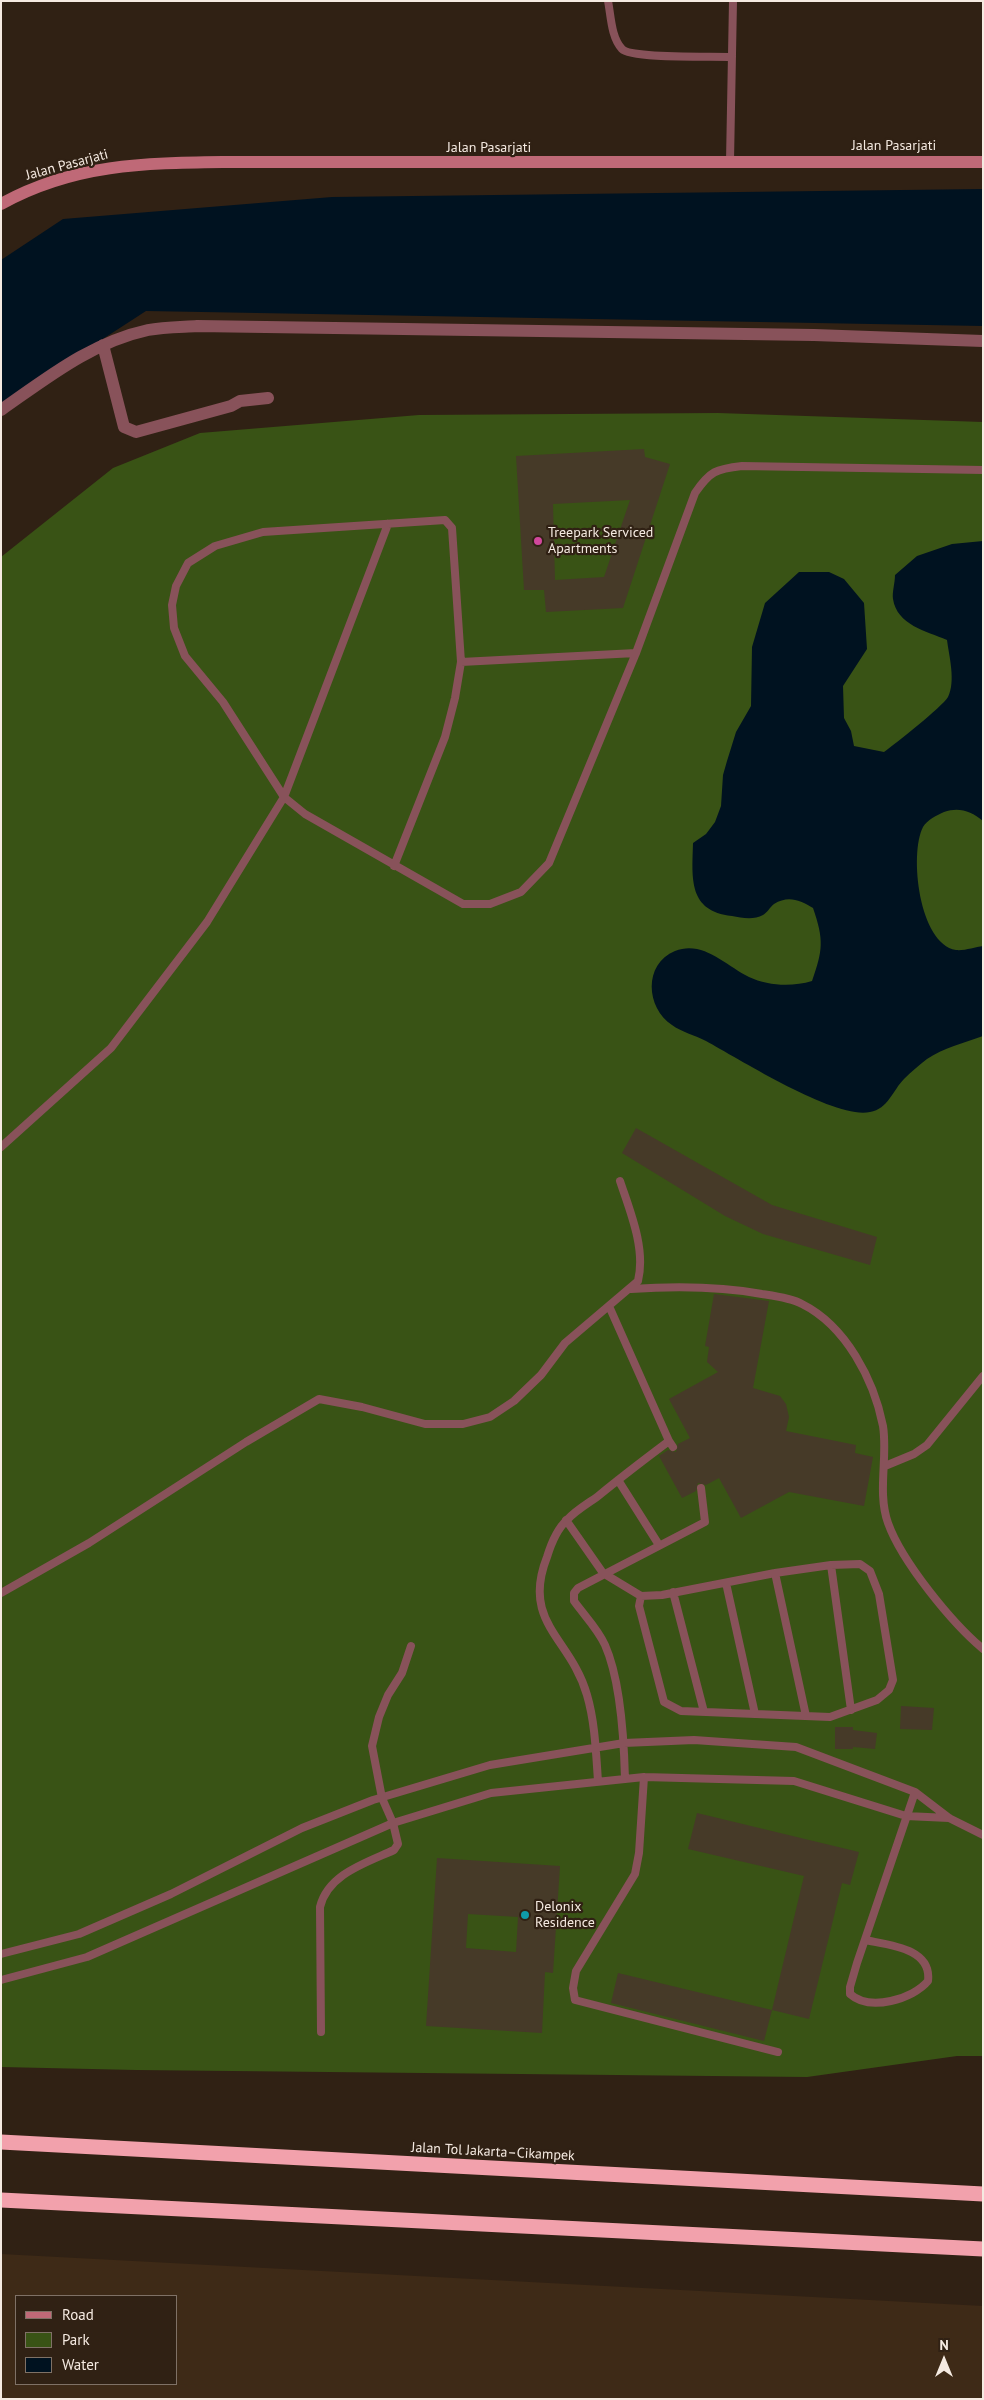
<!DOCTYPE html>
<meta charset="utf-8">
<style>
body{margin:0}
#map{position:relative;width:984px;height:2400px;overflow:hidden;background:#302114;font-family:"PT Sans",sans-serif}
canvas{display:block}
.frame{position:absolute;inset:0;border:2px solid #f5eae1;pointer-events:none}
.legend{position:absolute;left:15px;top:2295px;width:162px;height:90px;box-sizing:border-box;background:#302114;border:1px solid #7f7166;margin:0;padding:6px 9px;list-style:none;font-size:15px;color:#f5eae1}
.legend li{display:flex;align-items:center;gap:10px;height:25px}
.legend b{width:25px;border:1px solid #7f7166}
.north{position:absolute;left:919px;top:2335px;width:50px;height:50px;-webkit-text-stroke:4px #302114;paint-order:stroke;rotate:0deg;font-size:14px;font-weight:700;line-height:20px;text-align:center;color:#f5eae1}
.north::after{content:'';display:block;margin:auto;width:18px;height:22px;background:#f5eae1;clip-path:polygon(50% 0,100% 100%,50% 72%,0 100%)}
</style>
<div id="map">
<canvas width="984" height="2400"></canvas>
<div class="frame"></div>
<ul class="legend">
<li><b style="height:6px;background:#bf6977"></b>Road</li>
<li><b style="height:14px;background:#395315"></b>Park</li>
<li><b style="height:14px;background:#001220"></b>Water</li>
</ul>
<div class="north">N</div>
</div>
<script>
const g = document.querySelector('canvas').getContext('2d');
g.lineJoin = 'round';
function fillPath(path, color) {
  g.fillStyle = color;
  g.fill(path, 'evenodd');
}
function strokePath(path, color, width, dash) {
  g.strokeStyle = color;
  g.lineWidth = width;
  g.lineCap = dash ? 'butt' : 'round';
  g.setLineDash(dash || []);
  g.stroke(path);
}
function write(font, color, halo, rows, align = 'center') {
  g.font = font + ' "PT Sans",sans-serif';
  g.lineWidth = 4.5;
  g.setLineDash([]);
  g.textBaseline = 'middle';
  g.strokeStyle = halo;
  g.fillStyle = color;
  for (const [text, x, y, turn = 0] of rows) {
    g.save();
    g.translate(x, y);
    g.rotate((+turn || 0) * Math.PI / 180);
    g.textAlign = isNaN(turn) ? turn : align;
    if (halo) g.strokeText(text, 0, 0);
    g.fillText(text, 0, 0);
    g.restore();
  }
}
const built = new Path2D(`
 M1,2254L983,2306V2399H1ZM16,2296H176V2384H16Z`);
const green = new Path2D(`
 M718,413L983,422V2056H957L807,2077L136,2070L1,2067V557L113,468L200,433L419,415Z`);
const water = new Path2D(`
 M983,189V326L146,311L1,405V260L63,219L332,197Z
 M983,541V821C971,811 959,807 944,812C937,815 927,820 923,827C909,854 919,944 956,950C964,951 975,947 983,946V1036C964,1043 943,1048 927,1059C919,1065 911,1072 904,1079C893,1090 888,1109 870,1112C836,1120 739,1059 706,1041C695,1035 681,1032 672,1025C646,1008 643,964 675,951C703,940 725,965 749,977C768,986 792,987 812,981C823,950 824,940 813,908C800,900 788,895 774,904C770,907 767,913 763,915C754,920 742,918 732,916C688,911 692,879 693,843L706,834L715,822L721,806L723,775L727,761L736,732L751,706L752,647L765,603L799,572H829L844,579L864,603L867,649L843,686L844,718L851,731L854,746L884,752C895,744 942,707 948,697C956,681 949,656 947,640C926,631 897,625 893,599C892,592 895,583 895,575L917,556L952,544Z`);
const building = new Path2D(`
 M644,449L645,457L670,464L623,608L546,612L544,590H524L516,456ZM630,500L604,577L555,580L553,504Z
 M636,1128L772,1205L877,1237L870,1265L763,1234L725,1216L622,1153Z
 M714,1294L769,1301L753,1388L780,1396L786,1404L789,1417L786,1431L856,1445L855,1453L873,1457L864,1506L789,1492L741,1518L719,1478L706,1485L698,1483L696,1491L682,1498L659,1456L668,1450L676,1452L678,1444L690,1438L669,1399L718,1372L707,1362L709,1347L705,1346Z
 M901,1706L934,1708L932,1730L900,1729Z
 M835,1727H853V1730L877,1733L875,1749L853,1747V1749H835Z
 M697,1813L859,1852L850,1885L842,1883L809,2019L772,2010L804,1876L688,1849Z
 M437,1858L560,1866L553,1973L545,1972L542,2033L426,2026ZM468,1914L518,1917L516,1952L466,1948Z
 M618,1973L772,2010L764,2041L611,2003Z`);
const service = new Path2D(`
 M608,1C611,16 611,37 622,49C631,59 713,56 732,57
 M730,161L733,1
 M461,662L636,653
 M394,866L445,737L455,698L461,662L452,528L445,520L263,532L215,546L188,563L176,586L172,605L174,628L185,656L223,702L284,797L305,814L463,904H490L521,892L549,863L636,653L695,493C710,471 716,469 742,466L983,470
 M1,1147L111,1048L207,922L284,797L388,524
 M631,1289C676,1286 718,1286 762,1294C775,1296 791,1298 802,1304C846,1326 874,1380 883,1426C888,1458 877,1492 888,1523C902,1562 952,1623 983,1649
 M609,1306L669,1441L673,1447
 M885,1466L914,1454L927,1445L983,1376
 M618,1480L659,1545
 M566,1520L603,1573L641,1596L662,1595L775,1573L831,1565L860,1564L870,1571L879,1594L893,1680L889,1690L877,1700L830,1717L681,1711L664,1702L639,1606L641,1596
 M831,1565L851,1710
 M775,1573L806,1716
 M726,1583L755,1714
 M673,1592L704,1712
 M1,1593L89,1543L246,1442L319,1399L362,1407L425,1424H463L490,1417L514,1401L541,1375L565,1343L638,1281C646,1249 630,1211 620,1181
 M644,1777L639,1853L635,1874L576,1971L573,1988L575,2000L778,2052
 M625,1779C624,1739 621,1681 605,1645C598,1629 584,1615 574,1601V1593L578,1588L705,1522L701,1488
 M598,1781C596,1753 595,1722 587,1695C571,1638 521,1623 547,1557C551,1544 557,1529 567,1520C575,1511 587,1504 597,1497C620,1478 645,1459 669,1441
 M865,1940C889,1945 932,1948 928,1981C913,1999 870,2012 850,1994V1987L857,1963L915,1792
 M1,1954L79,1934L171,1894L302,1828L373,1800L490,1765L624,1743L694,1740L796,1747L915,1792L949,1818L983,1835
 M1,1980L87,1957L393,1823L491,1793L644,1777L794,1781L906,1816L949,1818
 M321,2032L320,1907C328,1874 366,1863 394,1850L398,1844L393,1823L382,1798L372,1746L379,1717L388,1695L402,1673L411,1646`);
const minor = new Path2D(`
 M103,345L124,427L136,432L231,406L240,401L268,398
 M1,410C47,378 92,342 148,330C163,327 181,327 197,326L814,335L983,341`);
const secondary = new Path2D(`
 M1,204C75,163 147,163 228,162H983`);
const motorway = new Path2D(`
 M1,2142L983,2194
 M1,2200L983,2249`);
const markers = [
 [538,541,5,"#d1479c"],
 [525,1915,5,"#0f9aa8"]
];
const streetNames = [
 ["Jalan Pasarjati",894,146],
 ["Jalan Pasarjati",489,148],
 ["Jalan Pasarjati",67,165,-15],
 ["Jalan Tol Jakarta–Cikampek",493,2152,3]
];
const poiNames = [
 ["Treepark Serviced",548,533],
 ["Apartments",548,549],
 ["Delonix",535,1907],
 ["Residence",535,1923]
];
fillPath(built, '#3e2a17');
fillPath(green, '#395315');
fillPath(water, '#001220');
fillPath(building, '#463a28');
strokePath(service, '#88525a', 8);
strokePath(minor, '#88525a', 12);
strokePath(secondary, '#bf6977', 12);
strokePath(motorway, '#f2a1ac', 15);
for (const [x, y, r, color] of markers) {
  const dot = new Path2D();
  dot.arc(x, y, r, 0, 2 * Math.PI);
  g.fillStyle = color;
  g.fill(dot);
  strokePath(dot, '#302114', 2);
}
write('14px', '#f5eae1', '#302114', streetNames);
write('14px', '#f5eae1', '#302114', poiNames, 'left');
</script>
